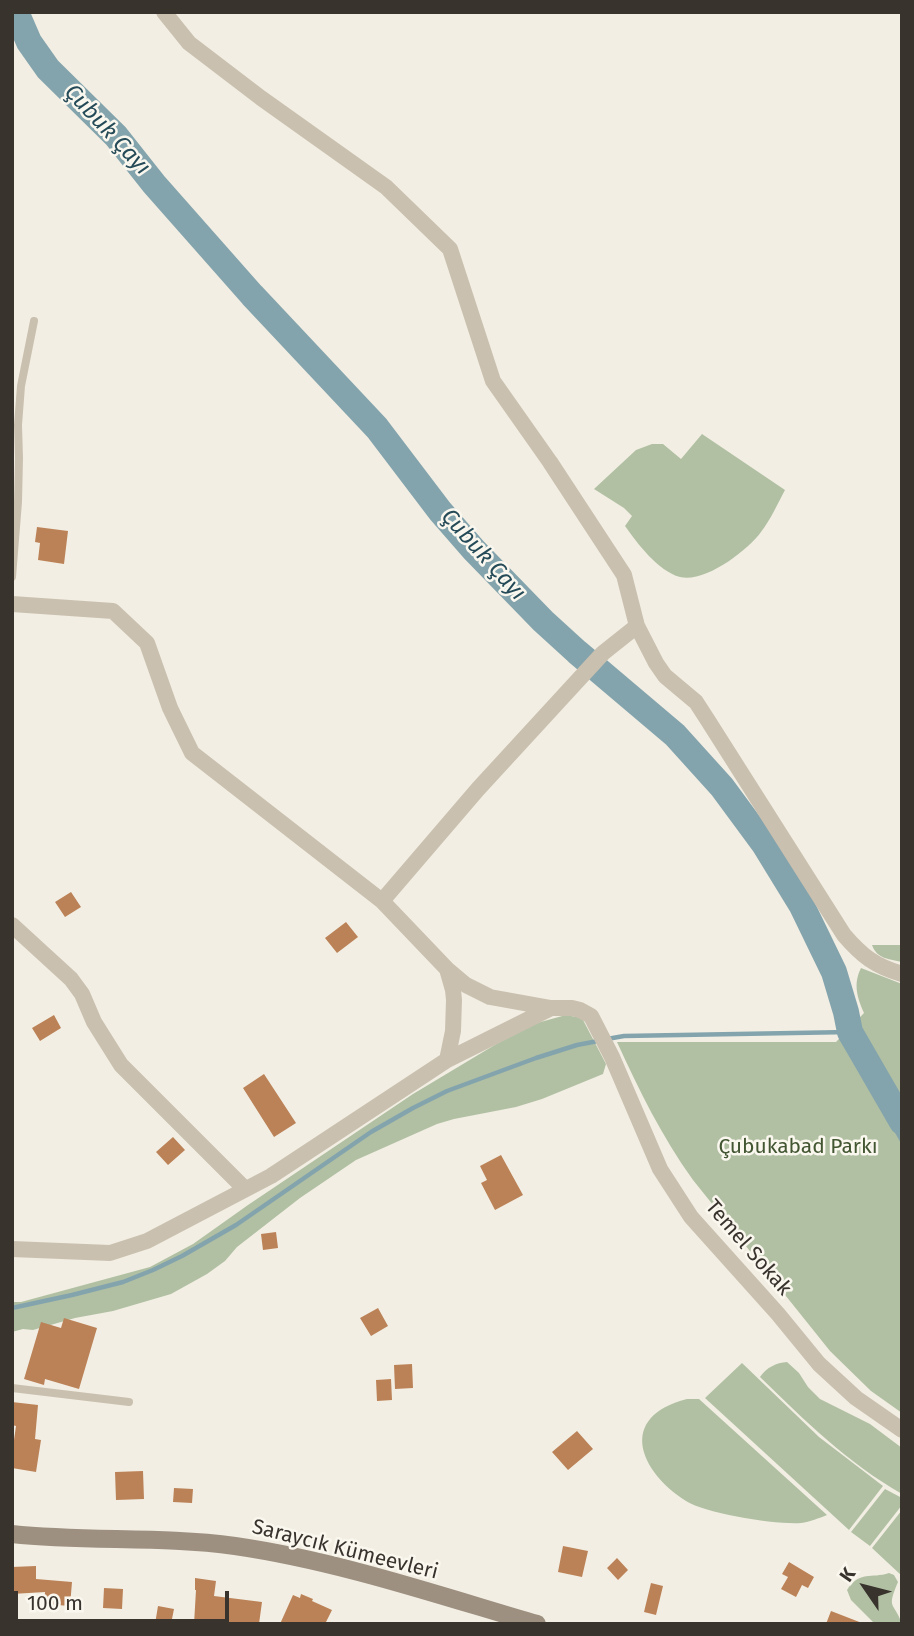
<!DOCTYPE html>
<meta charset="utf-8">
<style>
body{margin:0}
#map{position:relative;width:914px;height:1636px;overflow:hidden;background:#f2eee3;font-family:"Fira Sans",sans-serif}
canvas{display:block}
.frame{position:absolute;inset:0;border:14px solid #39332d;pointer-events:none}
.north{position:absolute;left:830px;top:1552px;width:70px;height:70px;-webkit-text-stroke:5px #faf7ef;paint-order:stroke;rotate:305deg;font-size:19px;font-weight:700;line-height:28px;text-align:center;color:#39332d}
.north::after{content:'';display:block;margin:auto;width:24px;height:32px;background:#39332d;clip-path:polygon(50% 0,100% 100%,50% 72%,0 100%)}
.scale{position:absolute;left:14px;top:1591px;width:215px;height:32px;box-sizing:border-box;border:4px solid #39332d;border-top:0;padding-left:9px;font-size:21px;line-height:24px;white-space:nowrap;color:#39332d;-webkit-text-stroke:5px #faf7ef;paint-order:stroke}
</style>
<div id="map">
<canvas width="914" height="1636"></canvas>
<div class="frame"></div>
<div class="north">K</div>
<div class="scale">100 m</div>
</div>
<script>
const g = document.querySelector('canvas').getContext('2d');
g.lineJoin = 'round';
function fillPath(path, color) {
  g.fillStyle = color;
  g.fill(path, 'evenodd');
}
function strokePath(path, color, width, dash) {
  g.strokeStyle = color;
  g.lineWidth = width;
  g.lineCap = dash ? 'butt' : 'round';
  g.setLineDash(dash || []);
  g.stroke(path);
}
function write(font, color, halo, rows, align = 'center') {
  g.font = font + ' "Fira Sans",sans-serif';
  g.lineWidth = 5;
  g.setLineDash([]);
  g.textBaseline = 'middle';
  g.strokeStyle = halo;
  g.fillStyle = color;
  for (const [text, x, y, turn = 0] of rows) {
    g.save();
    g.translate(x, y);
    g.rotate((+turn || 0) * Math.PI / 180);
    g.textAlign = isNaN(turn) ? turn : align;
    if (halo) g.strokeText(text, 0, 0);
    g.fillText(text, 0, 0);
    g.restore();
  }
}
const green = new Path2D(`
 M702,434L785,490C778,503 771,519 761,532C747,551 705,583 680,577C658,571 637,543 625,526L632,516L624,508L594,489L636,450L652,444H663L681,459Z
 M872,945H902V962C889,959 877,959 872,945Z
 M861,968L902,984V1413L871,1391L830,1351L693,1180C662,1137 639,1090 617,1042H836L864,1013C857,997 853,984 861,968Z
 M566,1015L582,1018L606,1064L603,1074L542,1099L516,1107L454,1119L437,1124L356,1160L300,1198L237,1247L225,1261L207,1274L171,1294L113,1311L75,1318L33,1330L23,1329L12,1332V1302H21L150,1267L193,1244L248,1205L413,1094L498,1043L537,1023Z
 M787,1362L799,1373L808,1387L820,1399L870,1424L902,1448V1494C848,1463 804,1420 760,1377C767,1367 776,1363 787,1362Z
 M742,1363L819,1437L883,1486L849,1530L705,1398Z
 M687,1399H699L827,1515C819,1518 810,1522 801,1523C777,1525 707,1514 686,1501C639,1471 617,1417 687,1399Z
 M885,1489L902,1498V1505L870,1546L851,1532Z
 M902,1510V1576L872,1548Z
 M889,1573L894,1575L898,1582C886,1610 894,1601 902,1624H875L851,1600L847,1590C860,1570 871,1579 889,1573Z`);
const water = new Path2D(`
 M856,1027L902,1104V1145L859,1070L839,1039Z`);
const stream = new Path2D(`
 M607,1039L624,1036L850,1032
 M12,1308L72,1295L123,1282L153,1270L182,1256L236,1225L371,1132L413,1108L447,1091L536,1058L577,1045L598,1041`);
const river = new Path2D(`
 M16,12L29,42L48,69L116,136L154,184L252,295L377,428L440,511L474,550L543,621L577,652L675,735L722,787L764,844L802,906L834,972L846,1012L850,1032L902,1122`);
const building = new Path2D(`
 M37,527L68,531L64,564L38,560L40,543L35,542Z
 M71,892L81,907L65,917L55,902Z
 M346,922L358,937L337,953L325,938Z
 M54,1015L61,1028L40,1041L32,1028Z
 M264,1074L296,1123L274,1137L243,1088Z
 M173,1137L185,1150L168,1165L156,1152Z
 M501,1155L523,1195L495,1210L481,1183L487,1180L480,1166Z
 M276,1232L278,1248L263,1250L261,1234Z
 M378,1308L388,1326L371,1336L360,1318Z
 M64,1318L97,1328L79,1389L45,1379L44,1385L24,1379L41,1322L61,1328Z
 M412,1364L413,1388L395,1389L394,1365Z
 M391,1379L392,1400L377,1401L376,1380Z
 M12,1402L38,1405L35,1439L41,1440L36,1472L12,1468V1454L16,1426L12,1425Z
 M577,1431L593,1449L568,1470L552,1452Z
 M143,1471L144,1499L116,1500L115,1472Z
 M174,1488L193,1489L192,1503L173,1502Z
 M563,1546L588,1551L582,1577L558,1572Z
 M617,1558L628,1570L618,1580L607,1568Z
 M789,1562L814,1577L808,1588L802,1585L796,1597L781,1589L788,1577L782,1574Z
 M36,1566V1579L72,1582L70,1606L44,1604L45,1592L12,1594V1567Z
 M195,1578L216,1581L214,1596L262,1602L259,1624H194L196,1590H195Z
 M651,1583L663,1586L656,1615L644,1612Z
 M104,1588L123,1589L122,1609L103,1608Z
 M301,1594L313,1599L312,1601L332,1610L325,1624H280L293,1595L300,1598Z
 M158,1606L174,1609L171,1624H155Z
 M831,1611L862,1623V1624H826Z`);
const service = new Path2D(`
 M12,577L18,502L19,458L18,425L21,386L34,321
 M12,1388L129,1402`);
const minor = new Path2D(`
 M164,12L189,43L261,98L386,187L450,249L493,381L550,462L624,575L637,626L656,663L665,676L696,702L707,719L844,935C862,956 875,966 902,974
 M12,604L113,611L147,643L170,708L192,753L382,901L447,969L453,990L454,1000L453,1031L447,1060L271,1176L147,1241L110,1253L12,1249
 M382,901L478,789L603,653L637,626
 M12,925L71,979L82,994L94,1022L121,1065L245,1189
 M551,1008H572L580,1010L591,1016L612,1057L660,1169L691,1217L778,1314L819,1364L856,1398L902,1430
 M447,1060L551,1008L490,997L466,985L447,969`);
const secondary = new Path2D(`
 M12,1534C86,1542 161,1536 235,1546C338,1561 438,1595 537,1624`);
const parkNames = [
 ["Çubukabad Parkı",798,1147]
];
const streetNames = [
 ["Temel Sokak",748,1248,49],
 ["Saraycık Kümeevleri",345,1550,14]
];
const waterNames = [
 ["Çubuk Çayı",107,130,47],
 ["Çubuk Çayı",483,555,48]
];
fillPath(green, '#b1c0a3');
fillPath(water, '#84a4ad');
strokePath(stream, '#84a4ad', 4.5);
strokePath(river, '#84a4ad', 26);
fillPath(building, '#bc8257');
strokePath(service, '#cac0af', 8);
strokePath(minor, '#cac0af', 16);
strokePath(secondary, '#9d9080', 18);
write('21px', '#425632', '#faf7ef', parkNames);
write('21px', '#39332d', '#faf7ef', streetNames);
write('italic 23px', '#254b58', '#faf7ef', waterNames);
</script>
